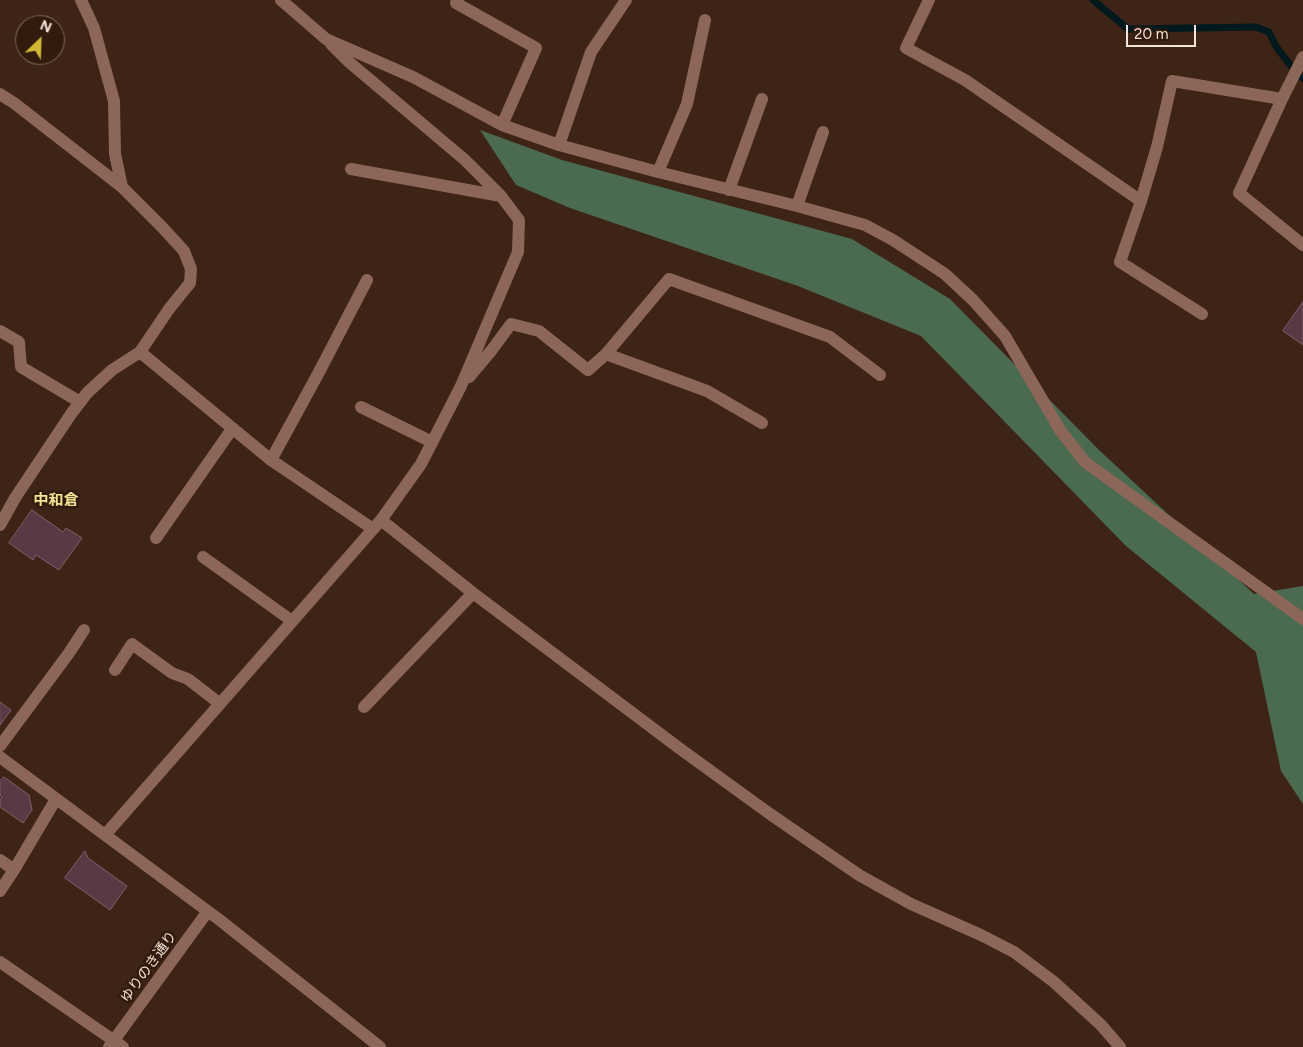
<!DOCTYPE html>
<meta charset="utf-8">
<style>
body{margin:0}
#map{position:relative;width:1303px;height:1047px;overflow:hidden;background:#3d2416;font-family:Figtree,sans-serif}
canvas{display:block}
.north{position:absolute;left:15px;top:15px;width:50px;height:50px;box-sizing:border-box;background:#321b0c;border:1px solid #806b5e;border-radius:50%;rotate:24deg;font-size:14px;font-weight:700;line-height:20px;text-align:center;color:#f4e3da}
.north::after{content:'';display:block;margin:auto;width:18px;height:22px;background:#d0b836;clip-path:polygon(50% 0,100% 100%,50% 72%,0 100%)}
.scale{position:absolute;left:1126px;top:25px;width:70px;height:22px;box-sizing:border-box;border:2px solid #f4e3da;border-top:0;padding-left:6px;font-size:15px;line-height:18px;white-space:nowrap;color:#f4e3da;-webkit-text-stroke:4px #321b0c;paint-order:stroke}
</style>
<div id="map">
<canvas width="1303" height="1047"></canvas>
<div class="north">N</div>
<div class="scale">20 m</div>
</div>
<script>
const g = document.querySelector('canvas').getContext('2d');
g.lineJoin = 'round';
function fillPath(path, color) {
  g.fillStyle = color;
  g.fill(path, 'evenodd');
}
function strokePath(path, color, width, dash) {
  g.strokeStyle = color;
  g.lineWidth = width;
  g.lineCap = dash ? 'butt' : 'round';
  g.setLineDash(dash || []);
  g.stroke(path);
}
function write(font, color, halo, rows, align = 'center') {
  g.font = font + ' Figtree,"Noto Sans JP",sans-serif';
  g.lineWidth = 5;
  g.setLineDash([]);
  g.textBaseline = 'middle';
  g.strokeStyle = halo;
  g.fillStyle = color;
  for (const [text, x, y, turn = 0] of rows) {
    g.save();
    g.translate(x, y);
    g.rotate((+turn || 0) * Math.PI / 180);
    g.textAlign = isNaN(turn) ? turn : align;
    if (halo) g.strokeText(text, 0, 0);
    g.fillText(text, 0, 0);
    g.restore();
  }
}
const forest = new Path2D(`
 M480,130L562,160L852,239L950,299L1099,450L1254,594L1303,586V804L1281,771L1256,652L1126,546L921,336L798,286L570,208L516,185Z`);
const stream = new Path2D(`
 M1093,0L1128,29L1256,27L1269,32L1277,48L1299,76L1303,78`);
const building = new Path2D(`
 M1303,302V345L1283,331Z
 M32,510L63,532L66,528L82,538L59,570L36,555L33,560L9,543Z
 M0,702L11,710L0,725Z
 M4,777L29,795L32,810L23,823L0,807V800L2,797L0,795V781Z
 M85,851L88,858L127,886L110,910L65,878Z`);
const minor = new Path2D(`
 M81,0L94,28L114,101L115,154L122,187L162,227L184,251L191,269L190,283L169,309L140,352L271,460L373,529
 M281,0L326,39L413,77L502,125L559,145L658,172L797,206L865,225L893,240L945,274L973,300L1005,336L1060,430L1085,462L1303,619
 M929,0L906,48L965,80L1141,201L1157,147L1172,81L1282,99
 M456,3L536,48L502,125
 M1303,57L1282,99L1239,193L1303,245
 M0,94L14,103L122,187
 M559,145L591,52L626,0
 M351,169L501,196
 M658,172L687,104L705,20
 M729,190L762,99
 M1141,201L1120,262L1202,314
 M797,206L823,132
 M0,331L19,342L21,367L80,402
 M606,354L707,391L762,423
 M469,377L491,351L511,324L539,331L588,370L606,354L669,279L830,337L880,375
 M361,407L432,442
 M271,460L318,374L367,280
 M381,520L473,593L679,748L770,814L859,875L911,904L981,935L1014,952L1054,982L1101,1025L1120,1047
 M0,525L15,498L71,414L87,393L112,370L140,352
 M156,538L232,429
 M203,557L292,621
 M115,670L132,644L172,673L188,679L219,703
 M364,707L473,593
 M0,746L69,653L84,630
 M0,757L221,921L380,1047
 M105,835L381,520L421,464L461,386L518,252L519,220L501,196L465,160L349,62L331,44
 M0,860L14,870
 M0,891L14,870L56,799
 M0,962L123,1047
 M109,1047L208,911`);
const streetNames = [
 ["ゆりのき通り",149,967,-54]
];
const neighbourhoodNames = [
 ["中和倉",56,501]
];
fillPath(forest, '#4b6b51');
strokePath(stream, '#00191d', 7);
fillPath(building, '#583a44');
strokePath(building, '#805f6a', 1);
strokePath(minor, '#8b6659', 12);
write('14px', '#f4e3da', '#321b0c', streetNames);
write('bold 15px', '#f2e293', '#321b0c', neighbourhoodNames);
</script>
